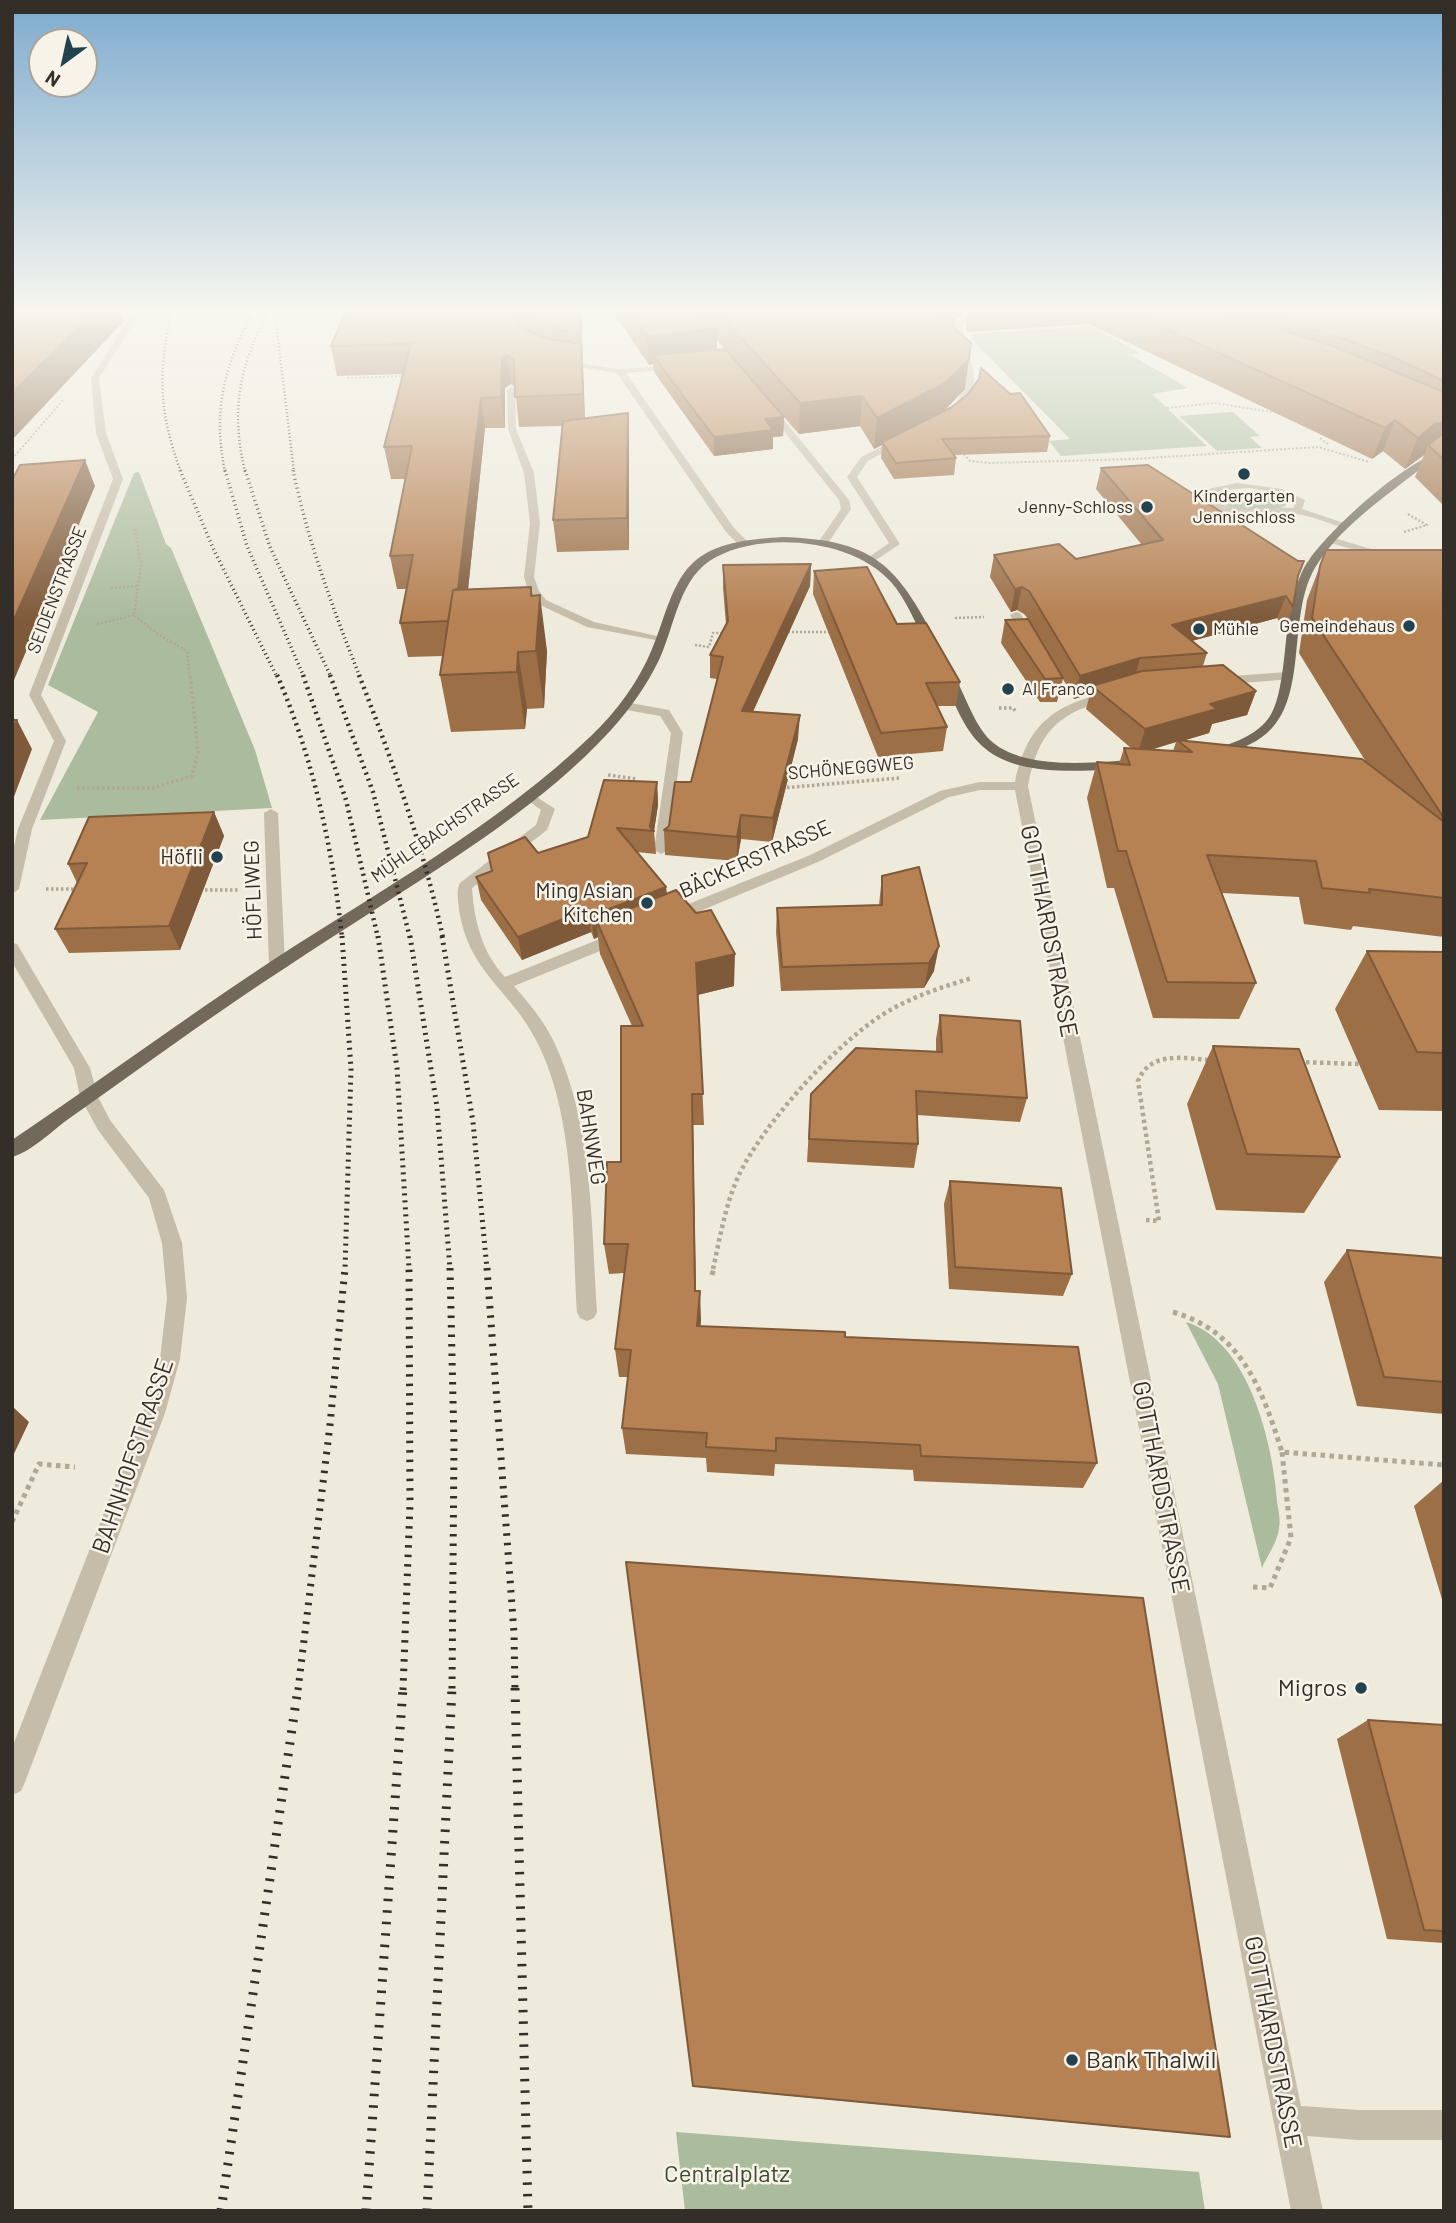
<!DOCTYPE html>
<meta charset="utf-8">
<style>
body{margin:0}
#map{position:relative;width:1456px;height:2223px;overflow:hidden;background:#eeeadc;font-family:Barlow,sans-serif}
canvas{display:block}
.frame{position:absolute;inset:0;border:14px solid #332e28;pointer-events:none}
.north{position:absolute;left:28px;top:28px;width:70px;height:70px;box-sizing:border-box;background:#f7f3e8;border:2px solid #a9a49b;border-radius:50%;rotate:213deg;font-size:19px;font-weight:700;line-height:28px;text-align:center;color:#332e28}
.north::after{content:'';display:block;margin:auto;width:24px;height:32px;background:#23424f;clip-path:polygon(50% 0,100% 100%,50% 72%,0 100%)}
</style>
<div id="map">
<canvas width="1456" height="2223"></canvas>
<div class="frame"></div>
<div class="north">N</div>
</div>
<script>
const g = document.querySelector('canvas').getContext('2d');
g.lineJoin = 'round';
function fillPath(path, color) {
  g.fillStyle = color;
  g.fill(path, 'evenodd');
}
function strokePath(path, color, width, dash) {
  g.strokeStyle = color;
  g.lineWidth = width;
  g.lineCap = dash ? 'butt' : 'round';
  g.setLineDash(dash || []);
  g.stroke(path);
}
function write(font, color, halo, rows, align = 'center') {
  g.font = font + ' Barlow,sans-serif';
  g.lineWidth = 5;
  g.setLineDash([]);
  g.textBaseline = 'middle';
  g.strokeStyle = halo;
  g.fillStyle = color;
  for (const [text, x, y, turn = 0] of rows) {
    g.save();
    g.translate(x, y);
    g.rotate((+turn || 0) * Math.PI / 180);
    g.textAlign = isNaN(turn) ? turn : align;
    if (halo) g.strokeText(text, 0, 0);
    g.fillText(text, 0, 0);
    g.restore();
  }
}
const green = new Path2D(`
 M1091,326L1140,353L1131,355L1188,388L1152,394L1207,446L1061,456L1049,441L1070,439L975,343L971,334Z
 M1233,412L1260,436L1250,437L1262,448L1217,451L1179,416Z
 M139,472L166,544L171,548L255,750L272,808L40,820L98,712L48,685L134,473Z
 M1256,492L1278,496L1288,503C1277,516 1227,512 1215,498L1223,493Z
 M1186,1322C1249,1341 1273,1444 1277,1501C1278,1509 1281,1520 1279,1528C1278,1541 1267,1556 1262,1568L1218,1384Z
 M676,2132L1199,2172L1205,2211H685Z`);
const pathFar4 = new Path2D(`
 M347,378L407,376
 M1167,408L1214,403L1279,413
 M1320,438L1329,445
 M961,451L970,461L989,463L1133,459L1318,447L1369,462
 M12,459L64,399`);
const pathFar3 = new Path2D(`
 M135,529L141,564L134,615L156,633L187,651L190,677
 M1404,532L1427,525L1406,513
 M111,588L138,586
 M955,618L984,617
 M97,624L134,615
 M784,632H831
 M695,645L709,647L713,633H726`);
const pathFar2 = new Path2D(`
 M999,708H1013L1016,712
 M608,775L637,779
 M77,788H152L192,776L198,752L190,675
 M782,788L899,778
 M46,889H79
 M200,890H240`);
const pathFar1 = new Path2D(`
 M1299,1062L1359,1064
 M1146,1220L1159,1221L1138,1081C1150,1051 1183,1058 1210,1060
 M713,1269C720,1238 725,1206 738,1177C763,1123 841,1037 892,1009C917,995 945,986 972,978`);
const path = new Path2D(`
 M712,1275L714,1268
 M1173,1312C1242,1332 1262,1389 1282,1452L1444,1465
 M12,1522L39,1464L75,1467
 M1253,1587L1270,1588L1291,1538L1282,1452`);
const minor = new Path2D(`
 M123,309H131L137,318L99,378L106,433L123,479L41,695L66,741L32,829L19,889L12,894V855L18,829L54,741L29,695L113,479L96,433L91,378L129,318Z
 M971,309H979L963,325C965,355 991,390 956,412L952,409C981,369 958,365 955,324Z
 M556,360L620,369L680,365L677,369L626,373L734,528L748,542V546H740L726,532L617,373L559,364Z
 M511,387L515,390L516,429L534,473L540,523L534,577L539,591L546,600L594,622L666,638V642L587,627L538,604L528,591L524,577L530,523L524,473L508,429L507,390Z
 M766,405H772L849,500L851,509L826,546L817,544L841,509L839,500L766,409Z
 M899,438L907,440L868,461L857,477L900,544L873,562L869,561V557L889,543L847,477L861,457Z
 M1237,483L1282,489L1305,500L1302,509L1350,525L1345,528C1329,524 1313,516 1296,514C1261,509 1223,525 1195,496L1208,489ZM1251,488L1275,493L1296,503L1293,508C1264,505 1232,516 1207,496L1224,490Z
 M1326,538H1334L1395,556L1386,558L1326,542Z
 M1016,612L1020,613L1037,640L1035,642L1025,640L1010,615Z
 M1287,672L1291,673V679L1219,685L1213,681L1219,677Z
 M1108,692L1112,693V699C1059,712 1038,731 1028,786L1301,2106L1358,2110H1444V2140H1358L1307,2136L1323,2211H1291L1015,790H980L949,797L818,862L676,921H666L663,917L666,913L808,856L940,791L980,782H1015C1027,724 1054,705 1108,692Z
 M625,702L669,710L683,733L668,850L661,854L654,850L671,733L660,716L621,709V703Z
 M529,792L555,809L547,830L472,888C474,920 482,953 505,977L617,932L622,931L630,936L627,940L514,986C529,1003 544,1021 554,1042C593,1124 591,1223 597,1312L594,1318L587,1321L580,1318L577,1312C572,1227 576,1116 536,1040C510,989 468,972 459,909C458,900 456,890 460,883L536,825L541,810L522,796Z
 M271,809L278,813L285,965L277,970L269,965L264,813Z
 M12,943L17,944L90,1068L98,1097L110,1120L164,1190L182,1243L187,1298L180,1359L165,1413L25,1782L21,1791L12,1795V1748L143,1413L160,1359L167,1298L162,1243L149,1198L98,1130L80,1097L74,1068L12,962Z`);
const major = new Path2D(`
 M1444,450V456L1429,462C1391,493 1345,522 1318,563C1280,619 1319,718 1244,747C1234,751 1224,758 1213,756V750C1234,742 1254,737 1268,719C1286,696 1284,630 1292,599C1296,588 1301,570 1309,560C1333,526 1404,462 1444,450Z
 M782,537C874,540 896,564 937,642L935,644H927C915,624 907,600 891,582C853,539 765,531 716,557C679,576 675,626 659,660C647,685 630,709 611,730C545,802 458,856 376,909C315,948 255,987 195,1029C152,1059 110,1090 67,1120C51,1132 32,1151 12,1157V1140C99,1081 185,1018 273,960C382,889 497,826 592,735C617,711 639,681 652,649C665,619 671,581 696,560C719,541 754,539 782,537Z
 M943,670H951C964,691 971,718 987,737C1020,773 1098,762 1142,759L1149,763L1142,767C1095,770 1016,781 980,744C961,725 952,696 941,673Z`);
const railFar5 = new Path2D(`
 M172,309C158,371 158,411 181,472
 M276,322L294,472
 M225,472C212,407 225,366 254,309
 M245,472C230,407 240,367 269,309`);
const railFar4 = new Path2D(`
 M180,470L213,548L277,677
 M225,470L247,546L304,677
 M245,470L270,547L331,677
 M293,470C308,542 333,609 360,677`);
const railFar3 = new Path2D(`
 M277,675C313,757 333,850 342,938
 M303,675L346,800L378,938
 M330,675L373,792L410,938
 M359,675C392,760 424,849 443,938`);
const railFar2 = new Path2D(`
 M342,936L351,1069L345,1269
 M378,936L397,1068L409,1269
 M410,936L437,1107L450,1269
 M442,936L473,1122L487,1269`);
const railFar1 = new Path2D(`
 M450,1268L454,1444L452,1690
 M487,1268L514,1633L515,1690
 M298,1690L330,1425L345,1268
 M403,1690L410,1504L409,1268`);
const rail = new Path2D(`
 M515,1688L528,2211
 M221,2211L298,1688
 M366,2211L403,1688
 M427,2211L452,1688`);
const wall = new Path2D(`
 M508,309H581L585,418L629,443V550L557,552L553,520L562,426L519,427L515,387L511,384L505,388V428H485L468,589L531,587L533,596L547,651L544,708L527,709L525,729L451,732L440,675L443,656L408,657L400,623L407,589H397L390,556L405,479H391L384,447L403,374L337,376L331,346L513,319Z
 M611,309H967L956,320L955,328L965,389L944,411L1050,436L1047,452L954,455L956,458L954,475L894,479L881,458L882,445L874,449L860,426L799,434L784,417L783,436L773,437V449L714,456L654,372L653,364L649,365ZM717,340L725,349L717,350Z
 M968,309H1444V506L1415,477L1424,455L1405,469L1383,451L1372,459L1089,324L967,332L966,326Z
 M1101,468L1297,579L1293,607L1285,630L1277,618L1192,641L1207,653L1203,666L1256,691L1247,715L1212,724L1209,733L1182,741L1366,762L1299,653L1307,600L1326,550H1444V937L1353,926L1351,930L1304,924L1299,897L1222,893L1256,983L1239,1019L1153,1018L1114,888H1107L1087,798L1097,762L1119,764L1124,748L1132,749L1086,709L1090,694L1074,699L1063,679L1057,702H1040L1001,643L1005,620L1028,619L1024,614L1017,610L1011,612L990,577L994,555L1076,559L1142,545L1096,489ZM1176,742L1173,751L1151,750Z
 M811,564L810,586L753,712L798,739L772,842L741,839L737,861L665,855L664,830L669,826L691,782L717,679L710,678V655L726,624L723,588V565Z
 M814,571L897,624L960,682L956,706H937L947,727L943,751L878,757L813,594Z
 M657,782L658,805L654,831L656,854L637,852L666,887L667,894L734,986L698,995L704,1125H693L696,1291L701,1320L700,1326L845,1337L1097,1463L1083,1488L914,1481L913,1470L775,1464L774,1476L707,1472L706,1458L626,1454L622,1428L628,1377H619L615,1349L624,1273L609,1274L604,1244L621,1162L632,1026L600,954L598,937L594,939L591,932L522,960L481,900L476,877L538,853L588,837Z
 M214,812L224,836L180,950L69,953L55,929L77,883L68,864Z
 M882,876L934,971L924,988L781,991L776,932L777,908L879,905Z
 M1367,951L1444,952V1111L1379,1110L1335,1009Z
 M940,1015L1027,1098L1020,1122L917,1115L918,1144L914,1168L807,1162L811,1094L936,1052V1039Z
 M1213,1046L1340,1157L1304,1213L1216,1210L1187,1104Z
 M950,1181L1072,1274L1063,1296L949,1289L944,1204Z
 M1347,1250L1444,1258V1414L1357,1406L1324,1282Z
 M1444,1480V1606L1414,1506Z
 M1368,1720L1444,1725V1943L1387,1939L1337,1739Z
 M693,2086L1230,2137L1182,2133L697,2087Z`);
const shadedWall = new Path2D(`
 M97,309H120L124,321L12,440V393Z
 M580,309H581L583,363L580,335Z
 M957,309H967L956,320Z
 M717,329V358L653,355V364L649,365L647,336Z
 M581,344L583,373L585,425L583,394Z
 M507,355L511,384L505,388V428L501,397L502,358Z
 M969,359L965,389L942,413L882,442V445L874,449L877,418Z
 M862,396L860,426L799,434L800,403Z
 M481,398L485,428L461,656L455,621Z
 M628,413L629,443V550L627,518Z
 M784,417L783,436L773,437V449L714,456V437L765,419Z
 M1395,420L1383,451L1372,459L1385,428Z
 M1444,422V448L1428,445L1424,455L1405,469L1418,438L1435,424Z
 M85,460L95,486L12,685V624Z
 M811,564L810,586L742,735V711Z
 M531,587L537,632L540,595L547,651L544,708L536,651L531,596Z
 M1022,587L1017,610L1011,612L1015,589Z
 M1286,596L1277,618L1165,648L1172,625Z
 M518,652L527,709L525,729L517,672Z
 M1140,658L1134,681L1092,686L1090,694L1074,699L1080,676Z
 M1256,691L1247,715L1212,724L1209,733L1179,742L1177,740L1176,742L1138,753L1145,729L1210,704Z
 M800,715L798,739L772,842L773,818Z
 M17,720L32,749L12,802V732Z
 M657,782L658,805L654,831L650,827Z
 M214,812L224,836L180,950L169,926Z
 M741,815V839L737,861V837Z
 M666,887L667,909L597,922L598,937L594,939L591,916Z
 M588,909L591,932L522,960L518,937Z
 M939,946L934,971L924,988L929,963Z
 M735,954L734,986L697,995L696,963Z
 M692,1094L693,1125L696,1320L695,1291Z
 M700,1291L701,1320L698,1354L697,1326Z
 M12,1406L29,1422L12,1458Z`);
const building = new Path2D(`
 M12,309H97L12,393Z
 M347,309H503L519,326L545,338L581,344L583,394L515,397L514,360L507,355L502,358L501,397L481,398L458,589L453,590L448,621L400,623L413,555L390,556L412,446L384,447L411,344L331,346Z
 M518,309H580V335L539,324Z
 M628,309H699L717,329L647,336Z
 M714,309H933L971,343L969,359L945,383L877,418L862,396L800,403L737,333L736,329L731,328Z
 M1122,309H1216L1333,346L1444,392V422L1435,424L1418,438L1395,420L1385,428Z
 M1244,309H1444V381L1395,358L1341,338Z
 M725,349L784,417L765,419L773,430L714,437L653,355Z
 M981,368L1010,394L1020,393L1050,436L942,439L956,458L896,463L882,442L952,407L968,394L979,379Z
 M628,413L627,518L553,520L563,421Z
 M1444,433V460L1428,445Z
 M85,460L12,624V480L20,465Z
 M1148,465L1298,561H1304L1298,576L1293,607L1286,596L1172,625L1207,653L1140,658L1080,676L1029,591L1022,587L1015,589L994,555L1059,544L1076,559L1163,540L1101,468Z
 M1326,550H1444V818L1312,618L1320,566Z
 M811,564L742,711L800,715L773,818L741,815L737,837L664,830L669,826L675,782H691L723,657L710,655L728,621L723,565Z
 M867,567L897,624L926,623L960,682L926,683L947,727L881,733L814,571Z
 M531,587V596L540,595L536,651L518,652L517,672L440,675L453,590Z
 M1028,619L1063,678L1045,679L1005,620Z
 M1223,665L1256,691L1210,704L1217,709L1145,729L1092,686L1142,671Z
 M12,720H17L12,732Z
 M1177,740L1362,759L1444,822V898L1369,889L1370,893L1322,888L1316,861L1207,855L1256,983L1167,982L1126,851H1118L1097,762L1130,765L1124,748L1192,752Z
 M604,780L657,782L650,827L654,831L617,828L666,887L591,916L588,909L518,937L476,877L492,871L488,853L525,837L538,853L588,837Z
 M214,812L169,926L55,929L87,863L68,864L89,817Z
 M919,867L939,946L929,963L782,967L777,908L882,905V876Z
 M676,890L696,913L711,910L735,954L696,963L703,1094H692L695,1291H700L697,1326L845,1332V1337L1078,1347L1097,1463L921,1456L920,1445L776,1438V1451L706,1447L707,1433L622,1428L631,1350L615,1349L628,1244H604L607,1162H621V1026H643L597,922Z
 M1367,951L1444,952V1053L1417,1052Z
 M940,1015L1020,1021L1027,1098L916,1091L918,1144L809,1139L811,1094L856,1048L942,1052Z
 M1213,1046L1299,1049L1340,1157L1247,1154Z
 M950,1181L1061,1188L1072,1274L955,1267Z
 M1347,1250L1444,1258V1382L1384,1377Z
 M626,1562L1143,1598L1230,2137L693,2086Z
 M1368,1720L1444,1725V1931L1424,1930Z`);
const markers = [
 [1244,474,7,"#23424f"],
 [1147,507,7,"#23424f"],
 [1409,626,7,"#23424f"],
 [1199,629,7,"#23424f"],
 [1008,689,7,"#23424f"],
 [217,857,7,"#23424f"],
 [647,903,7,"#23424f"],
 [1361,1688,7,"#23424f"],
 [1072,2060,7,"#23424f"]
];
const farPoinames = [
 ["Kindergarten",1244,496,"center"],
 ["Jennischloss",1244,517,"center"],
 ["Jenny-Schloss",1133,507],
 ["Gemeindehaus",1395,626],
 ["Mühle",1213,629,"left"],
 ["Al Franco",1022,689,"left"]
];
const farStreetnames = [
 ["SEIDENSTRASSE",57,590,-69],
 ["SCHÖNEGGWEG",851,768,-5],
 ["MÜHLEBACHSTRASSE",445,828,-35]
];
const poiNames = [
 ["Höfli",203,857],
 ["Ming Asian",633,891],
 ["Kitchen",633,915]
];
const streetNames = [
 ["BÄCKERSTRASSE",755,859,-24],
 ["HÖFLIWEG",253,890,-92],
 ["BAHNWEG",591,1137,81]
];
const nearStreetnames = [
 ["GOTTHARDSTRASSE",1049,931,79],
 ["BAHNHOFSTRASSE",133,1456,-71],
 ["GOTTHARDSTRASSE",1161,1487,79],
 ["GOTTHARDSTRASSE",1273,2042,79]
];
const nearPoinames = [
 ["Migros",1347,1688],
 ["Bank Thalwil",1086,2060,"left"]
];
const nearParknames = [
 ["Centralplatz",727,2174]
];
fillPath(green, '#abbb9e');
strokePath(pathFar4, '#b0a794', 2, [2, 2]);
strokePath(pathFar3, '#b0a794', 2.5, [2, 2]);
strokePath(pathFar2, '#b0a794', 3.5, [2.5, 2.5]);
strokePath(pathFar1, '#b0a794', 4.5, [3.5, 3.5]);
strokePath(path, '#b0a794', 5, [4.5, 4.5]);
fillPath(minor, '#c5bcaa');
fillPath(major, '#73695b');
strokePath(railFar5, '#332e28', 2.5, [1, 2.5]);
strokePath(railFar4, '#332e28', 3.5, [1, 3.5]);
strokePath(railFar3, '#332e28', 4.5, [2, 4.5]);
strokePath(railFar2, '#332e28', 5, [2, 5]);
strokePath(railFar1, '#332e28', 7, [2.5, 7]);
strokePath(rail, '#332e28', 9, [2.5, 9]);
fillPath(wall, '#9d6f47');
fillPath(shadedWall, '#7f5a3a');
fillPath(building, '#b68153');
strokePath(building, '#7f5a3a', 2);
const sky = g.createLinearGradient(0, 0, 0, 620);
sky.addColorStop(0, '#7eabce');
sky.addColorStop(0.5, '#f7f6ef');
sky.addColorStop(1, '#f7f6ef00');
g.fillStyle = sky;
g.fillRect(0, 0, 1456, 620);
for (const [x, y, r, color] of markers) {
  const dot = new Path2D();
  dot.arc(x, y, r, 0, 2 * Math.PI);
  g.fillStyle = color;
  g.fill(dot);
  strokePath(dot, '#f7f3e8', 2.5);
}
write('18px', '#332e28', '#f7f3e8', farPoinames, 'right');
write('18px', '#332e28', '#f7f3e8', farStreetnames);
write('21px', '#332e28', '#f7f3e8', poiNames, 'right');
write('21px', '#332e28', '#f7f3e8', streetNames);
write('24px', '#332e28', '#f7f3e8', nearStreetnames);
write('24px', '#332e28', '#f7f3e8', nearPoinames, 'right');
write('24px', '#3c4e2f', '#f7f3e8', nearParknames);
</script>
